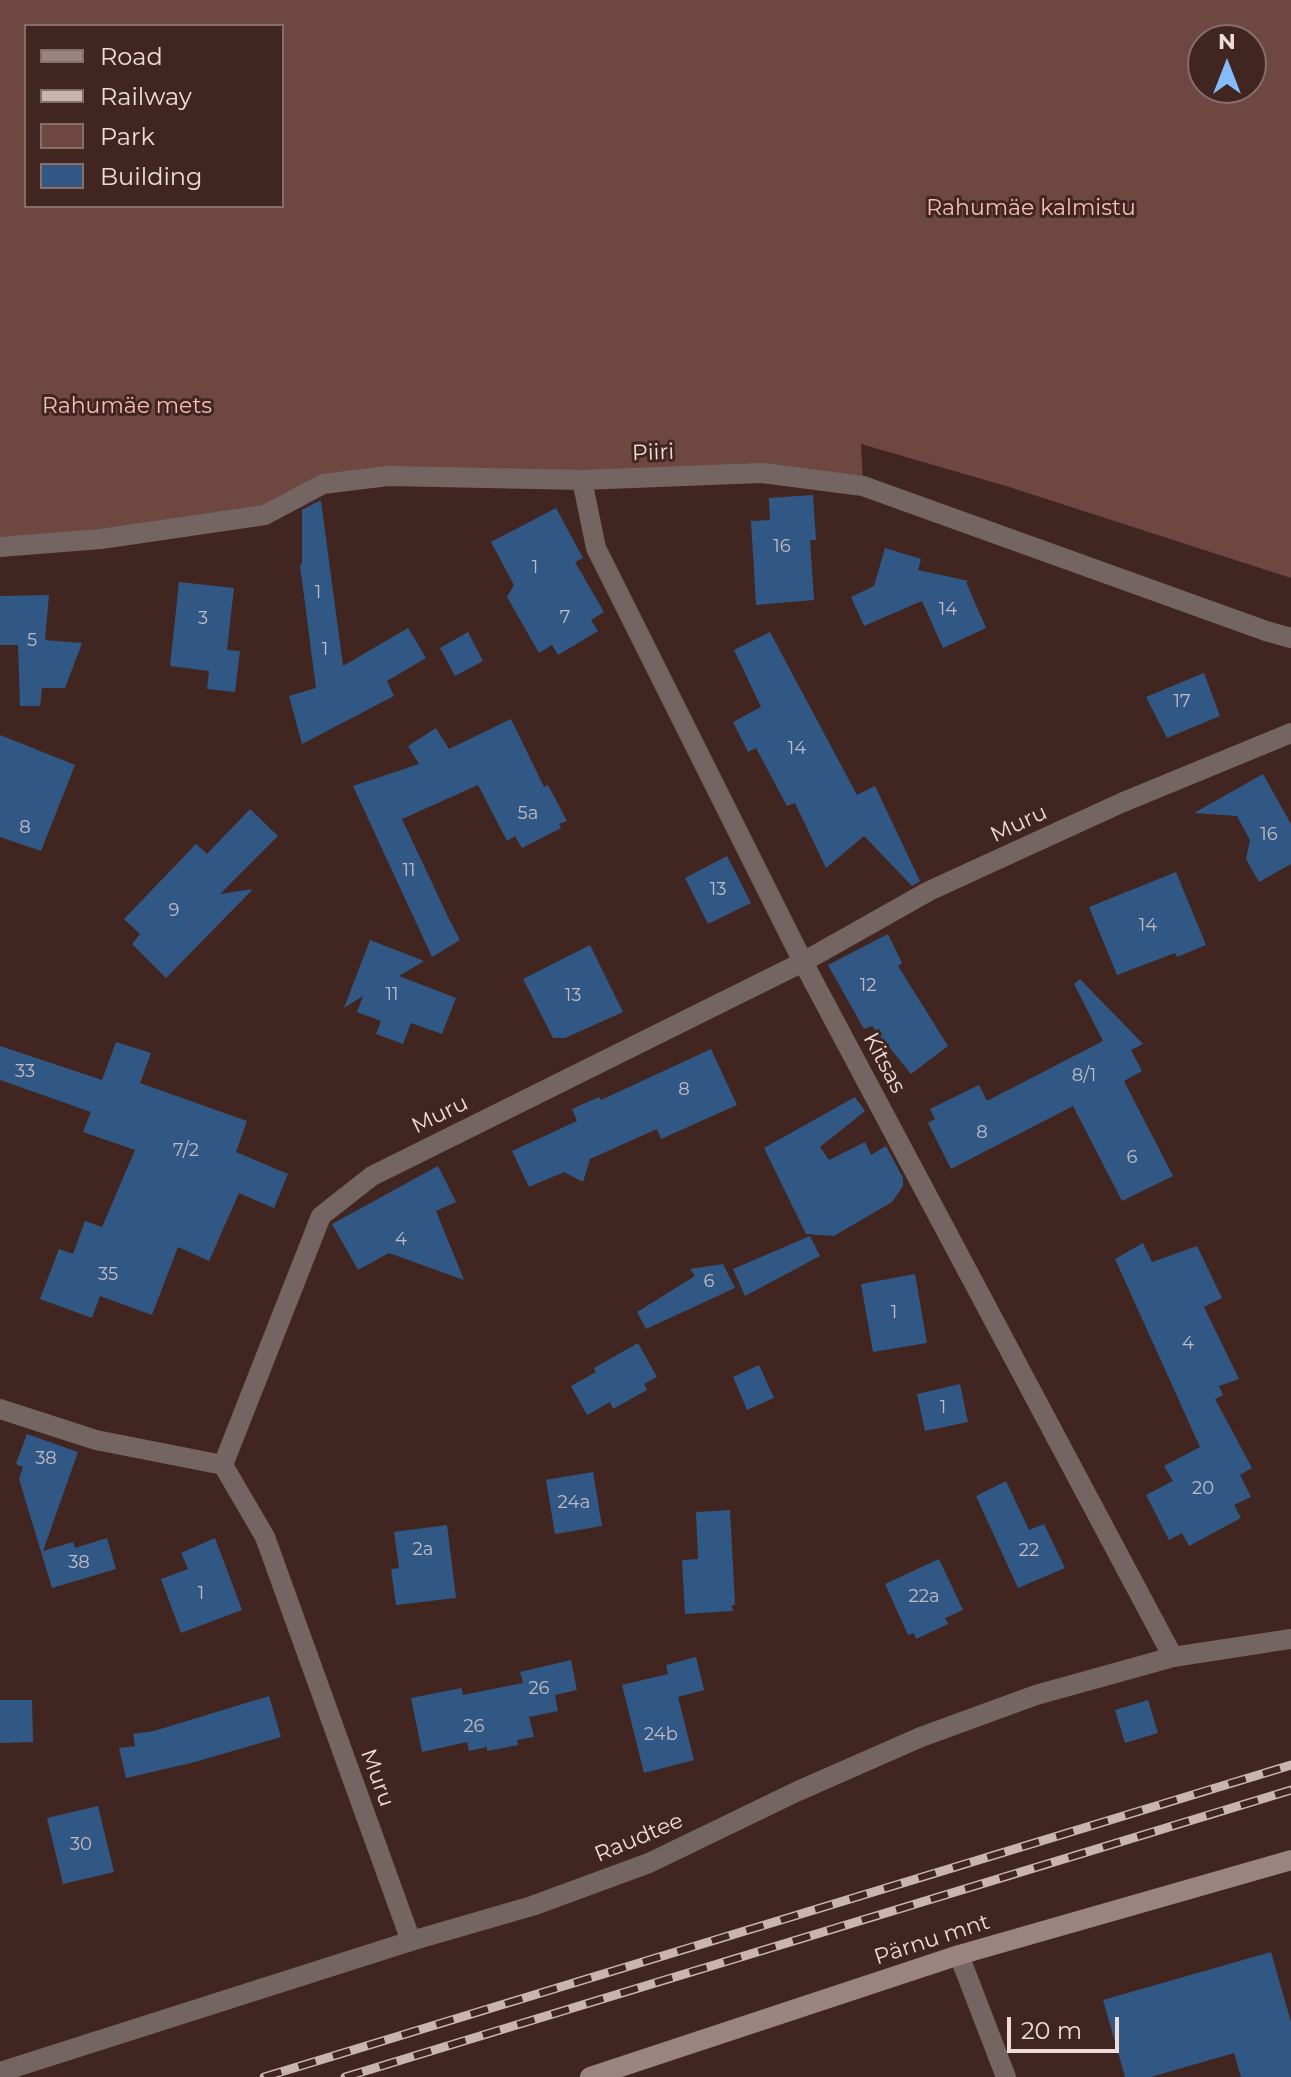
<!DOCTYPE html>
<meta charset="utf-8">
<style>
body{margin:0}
#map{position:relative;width:1291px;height:2077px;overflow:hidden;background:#412520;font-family:Montserrat,sans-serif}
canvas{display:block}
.legend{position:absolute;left:24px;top:24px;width:260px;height:184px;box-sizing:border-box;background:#412520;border:2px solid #876e6a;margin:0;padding:10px 14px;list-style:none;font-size:24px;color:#efdcd8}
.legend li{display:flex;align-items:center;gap:16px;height:40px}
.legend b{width:40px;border:2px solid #876e6a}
.north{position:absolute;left:1187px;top:24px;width:80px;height:80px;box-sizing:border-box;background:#412520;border:2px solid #876e6a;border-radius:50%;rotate:0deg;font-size:22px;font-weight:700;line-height:32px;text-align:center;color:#efdcd8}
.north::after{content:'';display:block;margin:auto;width:28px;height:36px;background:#85bbfb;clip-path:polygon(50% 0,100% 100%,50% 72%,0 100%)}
.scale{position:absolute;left:1007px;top:2017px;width:112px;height:36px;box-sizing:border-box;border:4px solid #efdcd8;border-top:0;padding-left:10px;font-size:24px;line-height:28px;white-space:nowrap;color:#efdcd8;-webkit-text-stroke:6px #412520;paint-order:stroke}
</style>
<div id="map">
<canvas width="1291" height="2077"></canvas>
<ul class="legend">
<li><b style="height:10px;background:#9b847f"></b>Road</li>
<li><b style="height:10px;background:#c9b4b0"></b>Railway</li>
<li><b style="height:22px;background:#6e4840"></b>Park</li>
<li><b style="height:22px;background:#315885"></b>Building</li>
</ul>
<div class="north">N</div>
<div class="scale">20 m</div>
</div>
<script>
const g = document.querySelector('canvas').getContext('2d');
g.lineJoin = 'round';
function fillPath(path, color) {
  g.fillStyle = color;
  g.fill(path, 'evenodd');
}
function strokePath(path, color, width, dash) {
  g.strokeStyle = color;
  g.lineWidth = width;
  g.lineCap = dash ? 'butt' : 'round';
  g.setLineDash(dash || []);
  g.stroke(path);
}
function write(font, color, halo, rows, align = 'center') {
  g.font = font + ' Montserrat,sans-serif';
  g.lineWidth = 6;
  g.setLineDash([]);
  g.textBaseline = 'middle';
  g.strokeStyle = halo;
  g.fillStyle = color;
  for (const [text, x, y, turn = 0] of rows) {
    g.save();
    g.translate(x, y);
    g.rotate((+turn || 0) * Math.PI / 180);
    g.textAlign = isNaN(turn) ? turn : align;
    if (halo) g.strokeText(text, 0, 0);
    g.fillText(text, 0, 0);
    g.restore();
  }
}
const green = new Path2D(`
 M0,0H1291V578L1006,486L861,444L863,486L762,473L323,484L265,515L0,547ZM26,26H282V206H26ZM1203,40H1251V88H1203Z`);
const building = new Path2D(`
 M813,495L816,540H810L814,600L756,605L751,521L770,520L769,498Z
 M319,501H321L343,666L408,628L426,658L387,681L394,696L302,744L289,696L316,688L300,565L302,564V510Z
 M556,508L583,558L575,562L604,612L591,620L598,631L558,655L552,645L539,653L507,597L514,585L491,542Z
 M885,548L921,559L918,570L969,581L966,582L986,628L943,648L922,601L864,626L851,597L874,586Z
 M179,582L234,588L227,650L240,651L235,692L207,689L209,671L170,666Z
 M49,595L45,640L82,643L65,688H42L40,706H20L18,645H0V596Z
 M468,632L483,661L455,676L440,648Z
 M770,632L857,795L875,786L920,881L912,886L864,836L826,868L795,803L787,806L756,748L748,752L733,722L761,707L734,650Z
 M1204,673L1220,716L1167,738L1146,697Z
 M511,719L544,787L548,785L567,821L559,824L561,828L522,848L515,836L507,841L478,785L402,819L449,919L460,940L432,957L353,786L419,764L408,746L436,728L449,749Z
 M0,735L75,765L41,851L0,837Z
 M1263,774L1291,824V864L1259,882L1246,859L1250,840L1237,816L1194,813Z
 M250,809L278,836L220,894L253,889L166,978L132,944L140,934L124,919L196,844L207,854Z
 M727,856L751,903L708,924L685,878Z
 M1176,872L1206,945L1177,957L1175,953L1117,975L1089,907Z
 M888,934L902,963L898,966L948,1046L911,1074L872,1026L864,1029L828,965Z
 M370,940L424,961L399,976L456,998L442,1034L411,1023L403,1044L376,1034L381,1021L357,1012L363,996L344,1008Z
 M590,945L623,1012L565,1038H553L523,979Z
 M1080,979L1143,1044L1131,1050L1142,1071L1124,1081L1173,1176L1122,1201L1073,1106L951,1169L928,1123L935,1119L930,1109L979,1085L987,1101L1103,1041L1074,984Z
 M116,1042L151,1053L140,1083L247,1121L236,1152L288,1174L274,1208L239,1193L209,1261L178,1247L152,1315L100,1296L92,1318L40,1299L59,1249L73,1254L85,1221L102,1227L135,1150L83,1132L91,1112L0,1080V1046L102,1080Z
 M711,1049L737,1105L661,1139L657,1129L590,1159L583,1182L564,1172L529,1187L512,1151L577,1121L572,1109L599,1097L601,1100Z
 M855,1097L865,1111L820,1147L829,1160L865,1142L871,1155L886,1146L903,1178V1186L892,1202L834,1236L806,1234L764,1148Z
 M438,1166L456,1202L436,1211L464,1280L389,1253L358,1270L332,1224Z
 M810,1236L820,1256L745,1296L733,1269Z
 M1143,1243L1152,1262L1197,1246L1222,1298L1204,1307L1239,1379L1219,1386L1223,1395L1215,1399L1252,1468L1240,1475L1251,1497L1234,1505L1241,1518L1189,1546L1182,1533L1169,1540L1146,1495L1173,1481L1164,1466L1200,1447L1115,1259Z
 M723,1264L735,1288L646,1329L637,1312L695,1276L690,1269Z
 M915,1274L927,1343L873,1352L861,1284Z
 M638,1343L657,1377L644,1384L647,1390L613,1409L610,1402L587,1415L571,1386L596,1372L594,1368Z
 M759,1365L774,1398L747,1410L733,1377Z
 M960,1384L968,1422L925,1431L917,1394Z
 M27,1434L78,1452L43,1551L73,1542L75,1548L107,1538L116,1569L52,1588L19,1479L23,1467L16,1464Z
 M593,1472L602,1526L555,1534L546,1480Z
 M1006,1481L1029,1530L1044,1524L1065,1568L1018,1588L976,1496Z
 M730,1510L735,1605H732L733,1611L685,1614L682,1560L698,1559L696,1512Z
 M447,1525L456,1598L396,1605L391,1569L399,1568L394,1532Z
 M215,1538L242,1610L181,1633L161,1579L188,1569L181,1553Z
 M939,1559L963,1610L945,1618L948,1624L916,1639L914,1633L908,1635L885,1584Z
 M696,1657L704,1690L678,1697L694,1760L644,1773L622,1685L668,1674L666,1665Z
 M571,1660L577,1690L555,1695L558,1711L529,1717L534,1737L517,1740L518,1745L487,1751V1747L469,1751L467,1742L422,1752L411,1698L461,1688L463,1695L523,1683L520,1672Z
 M269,1696L281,1737L191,1763L126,1778L119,1748L135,1746L133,1734L154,1731Z
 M0,1700H32L33,1742L0,1743Z
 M1148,1700L1158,1733L1125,1743L1115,1710Z
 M98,1806L114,1872L63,1884L47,1818Z
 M1271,1952L1291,2022V2077H1241L1234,2053L1151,2077H1125L1103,2000Z`);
const minor = new Path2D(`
 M582,480L596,548L803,962L1173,1657
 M0,547L101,539L265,515L323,484L388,476L582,480L762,473L863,486L1266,631L1291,638
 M0,1409L96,1440L223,1465
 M411,1941L265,1537L223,1465L321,1216L372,1176L803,962L929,891L1121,803L1291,733
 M959,1955L1006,2077`);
const tertiary = new Path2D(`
 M0,2072L411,1941L532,1906L649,1863L798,1791L921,1737L1036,1695L1173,1657L1291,1639`);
const secondary = new Path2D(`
 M590,2077L959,1955L1291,1860`);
const rail = new Path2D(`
 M264,2077L1291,1765
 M345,2077L1291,1790`);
const numberNames = [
 ["16",782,547],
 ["1",535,568],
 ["1",318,593],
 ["14",948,610],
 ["7",565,618],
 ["3",203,619],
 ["5",32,641],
 ["1",325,650],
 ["17",1182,702],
 ["14",797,749],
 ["5a",528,814],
 ["8",25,828],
 ["16",1269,835],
 ["11",409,871],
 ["13",718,890],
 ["9",174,911],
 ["14",1148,926],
 ["12",868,986],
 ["11",392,995],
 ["13",573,996],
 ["33",25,1072],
 ["8/1",1084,1076],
 ["8",684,1090],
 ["8",982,1133],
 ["7/2",186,1151],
 ["6",1132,1158],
 ["4",401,1240],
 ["35",108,1275],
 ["6",709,1282],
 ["1",894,1313],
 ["4",1188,1344],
 ["1",943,1408],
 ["38",46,1459],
 ["20",1203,1489],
 ["24a",574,1503],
 ["2a",423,1550],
 ["22",1029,1551],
 ["38",79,1563],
 ["1",201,1594],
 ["22a",924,1597],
 ["26",539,1689],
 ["26",474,1727],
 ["24b",661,1735],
 ["30",81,1845]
];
const parkNames = [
 ["Rahumäe kalmistu",1031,209],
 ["Rahumäe mets",127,407]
];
const streetNames = [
 ["Piiri",653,453,-2],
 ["Muru",1019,824,-25],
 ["Kitsas",884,1063,62],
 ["Muru",440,1115,-26],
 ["Muru",377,1778,70],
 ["Raudtee",639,1838,-23],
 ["Pärnu mnt",932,1940,-18]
];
fillPath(green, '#6e4840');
fillPath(building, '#315885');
strokePath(minor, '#746562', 20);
strokePath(tertiary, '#746562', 20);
strokePath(secondary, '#9b847f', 20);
strokePath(rail, '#c9b4b0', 9);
strokePath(rail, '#412520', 6, [18]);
write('18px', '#c0bbc3', null, numberNames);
write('22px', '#f8beb2', '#412520', parkNames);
write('22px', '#efdcd8', '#412520', streetNames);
</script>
